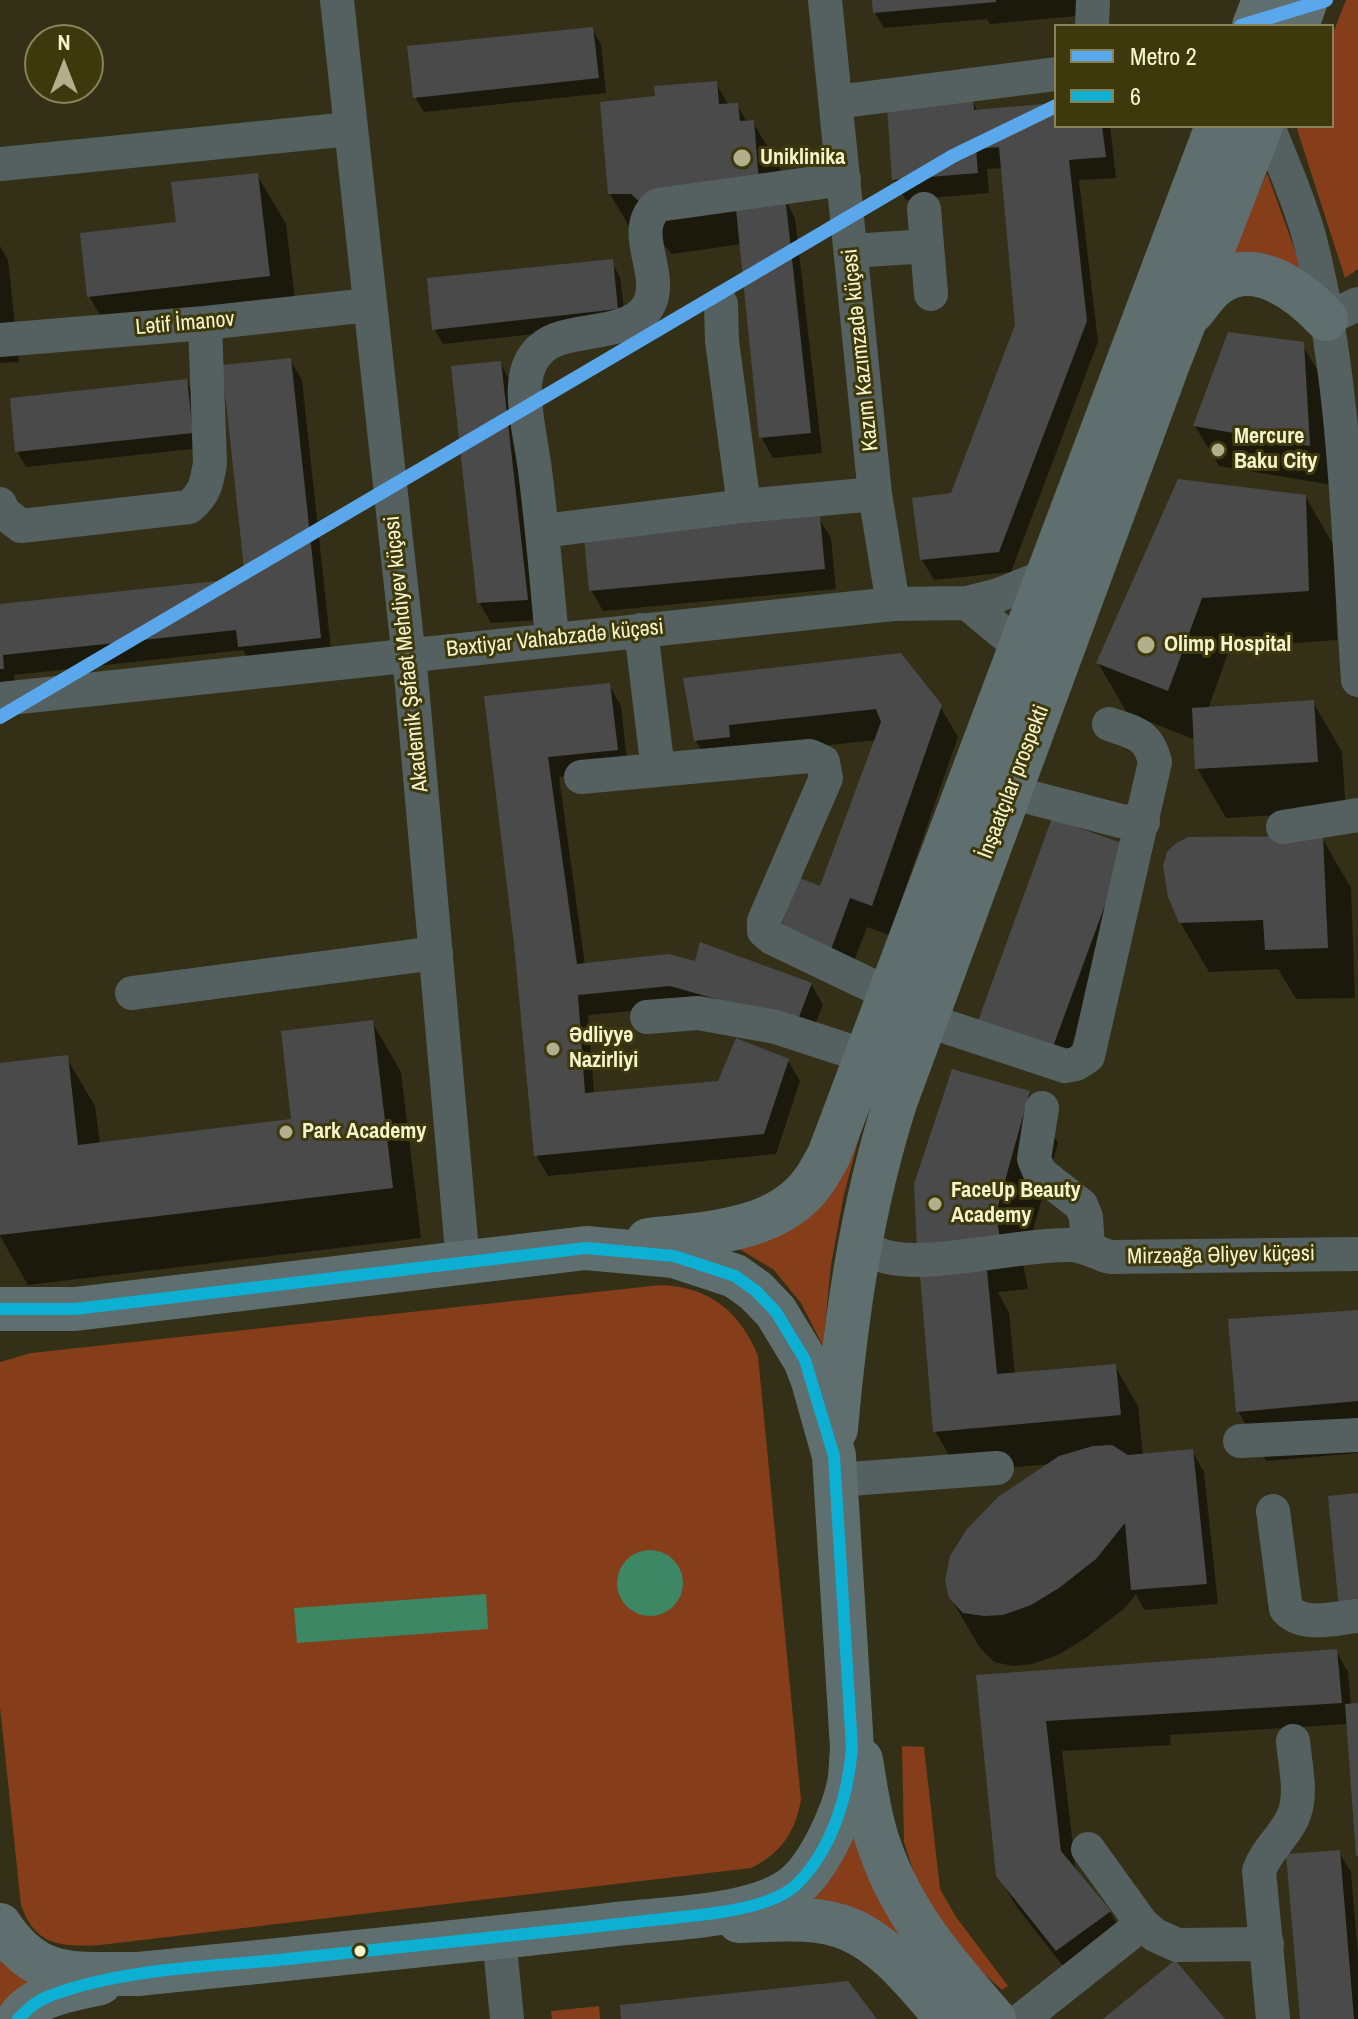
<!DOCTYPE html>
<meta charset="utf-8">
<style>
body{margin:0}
#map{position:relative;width:1358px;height:2019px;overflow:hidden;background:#333017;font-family:"Archivo Narrow",sans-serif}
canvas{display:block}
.legend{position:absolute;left:1054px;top:24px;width:280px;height:104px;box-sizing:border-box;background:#3e390c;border:2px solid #888358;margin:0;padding:10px 14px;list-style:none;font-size:24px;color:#f7f3cb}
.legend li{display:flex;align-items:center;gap:16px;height:40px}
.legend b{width:40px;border:2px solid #888358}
.north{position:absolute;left:24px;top:24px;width:80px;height:80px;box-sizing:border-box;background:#3e390c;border:2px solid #888358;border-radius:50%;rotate:0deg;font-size:22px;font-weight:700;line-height:32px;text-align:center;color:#f7f3cb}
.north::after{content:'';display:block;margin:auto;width:28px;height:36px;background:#b2af8c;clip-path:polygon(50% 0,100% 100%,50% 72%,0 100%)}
</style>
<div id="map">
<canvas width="1358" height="2019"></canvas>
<ul class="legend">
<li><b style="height:10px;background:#5aa8eb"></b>Metro 2</li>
<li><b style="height:10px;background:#0dafd3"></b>6</li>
</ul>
<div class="north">N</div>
</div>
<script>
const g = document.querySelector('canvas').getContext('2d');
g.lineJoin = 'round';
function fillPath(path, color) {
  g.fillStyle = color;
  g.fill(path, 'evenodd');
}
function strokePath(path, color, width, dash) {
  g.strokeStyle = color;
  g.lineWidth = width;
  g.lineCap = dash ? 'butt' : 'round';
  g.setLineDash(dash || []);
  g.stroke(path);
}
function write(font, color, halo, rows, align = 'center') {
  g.font = font + ' "Archivo Narrow",sans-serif';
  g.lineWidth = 6;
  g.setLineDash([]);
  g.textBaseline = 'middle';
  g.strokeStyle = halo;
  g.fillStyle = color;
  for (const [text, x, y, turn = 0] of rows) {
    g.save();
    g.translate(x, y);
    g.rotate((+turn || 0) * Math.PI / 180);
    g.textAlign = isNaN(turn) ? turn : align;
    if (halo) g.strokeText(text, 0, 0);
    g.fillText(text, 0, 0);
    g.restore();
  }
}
const green = new Path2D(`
 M1346,0H1358V269L1345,278L1297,129L1298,126H1332V36Z
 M1267,173L1305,278L1228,261Z
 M861,1131L844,1194L831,1265L823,1346L801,1303L774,1270L733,1245Z
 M661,1285C709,1287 740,1311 758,1356L801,1800C795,1833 781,1853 751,1868L100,1945C61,1947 35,1946 21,1905L0,1707V1362L31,1353Z
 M902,1746L924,1747L940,1889L956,1917L1008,1986L1002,1990L965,1956L918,1886L904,1842Z
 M852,1824L908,1948L798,1908Z
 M0,1953L43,1980L0,2019Z
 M599,2006L600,2019H552L551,2011Z`);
const water = new Path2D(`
 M617 1583a33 33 0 1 1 66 0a33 33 0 1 1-66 0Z
 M486,1594L488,1629L297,1643L294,1608Z`);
const shadow = new Path2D(`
 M874,0H1096L1097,14L990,24L987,19L884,28L875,13Z
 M592,29L601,44L606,93L424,112L415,97Z
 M716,83L729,106L737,105L747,122H753L782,172L784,197L795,218L822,453L773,458L761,437L741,244L672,254L662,243H639L610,194L657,98Z
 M972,101L978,112L1056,105V126H1110L1116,178L1079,180L1098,342L1011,572L934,580L922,560L914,500L953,495L1018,325L1003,168L987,169L989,193L906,200L894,180Z
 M257,175L286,224L298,325L118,346L89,296L179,224Z
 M0,246L8,260L19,362L0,363Z
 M611,261L620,277L626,324L443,344L434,329Z
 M1302,344L1326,385L1332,485L1219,466L1195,426Z
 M290,360L302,380L332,658L252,666L243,650L14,675L15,689L0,691V606L247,579Z
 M500,363L512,384L539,620L491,623L479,602Z
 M186,381L195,396L201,448L26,467L17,451Z
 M1305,496L1334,546L1337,640L1230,648L1208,709L1313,702L1342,752L1346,811L1226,818L1197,768L1196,740L1127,713L1098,663Z
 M819,518L831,538L836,589L603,611L591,590Z
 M686,680L940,706L958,737L889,935L867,927L846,983L798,964L821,889L877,740L745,754L713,770L696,741Z
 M609,685L621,706L628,770L559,777L585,965L811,984L823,1005L808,1042L683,1006L588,1015L594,1094L720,1083L788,1061L800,1081L776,1154L548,1176L536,1155L516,945L486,698Z
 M1322,838L1351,888L1355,998L1296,999L1278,969L1209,972L1180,922Z
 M1126,846L1137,867L1062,1072L989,1049Z
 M372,1022L401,1072L421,1238L28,1285L0,1236V1065L66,1057L95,1106L100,1144L293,1121Z
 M1029,1093L1058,1143L1023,1264L1028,1289L998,1292L1009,1313L1015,1375L1115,1366L1138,1406L1143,1455L1192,1451L1204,1472L1218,1604L1144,1610L1136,1594L1125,1608L1087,1637L1060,1654L1032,1664L1013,1666L994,1662L980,1648L950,1597L1051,1464L959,1472L935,1431Z
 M1358,1312V1453L1266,1461L1238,1411Z
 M1336,1651L1348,1672L1351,1705H1358V1855L1348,1724L1170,1735L1171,1745L1062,1751L1076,1872L1110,1912L1127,1942L1074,1980L1016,1906L998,1875L978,1677Z
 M1339,1852L1351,1872L1358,1956V2019H1302Z`);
const building = new Path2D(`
 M872,0H996V2L873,13Z
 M593,27L599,78L413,98L407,46Z
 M717,81L719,104L738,103L740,121L754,120L759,183L642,204L631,194H608L600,102L655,96L654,86Z
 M973,99L974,110L1056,103V126H1102L1106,157L1069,160L1087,321L999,552L920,560L912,498L951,493L1015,325L999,147L976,149L978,173L892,180L887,106Z
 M258,173L270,276L87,297L80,233L176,222L171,182Z
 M785,195L811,433L759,438L735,199Z
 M613,259L618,309L432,330L427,278Z
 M1228,332L1304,342L1310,446L1193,426Z
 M291,358L321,638L238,647L236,630L3,655L4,669H0V604L245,578L222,365Z
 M501,361L528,600L477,603L451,366Z
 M187,379L193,433L15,452L10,398Z
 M1178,479L1306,495L1309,591L1202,598L1168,691L1096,663Z
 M820,516L825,569L589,591L584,538Z
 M901,653L942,705L872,906L850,898L829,955L778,934L800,878L820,886L881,722L876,709L729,725L730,737L694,741L683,678Z
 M610,683L618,750L548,757L577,964L668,954L695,961L700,942L812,983L797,1022L670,986L578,995L585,1093L718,1081L736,1038L789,1059L764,1134L534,1156L514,944L484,696Z
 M1314,700L1318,762L1195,769L1192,708Z
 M1052,818L1127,845L1051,1052L975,1029Z
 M1323,836L1328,948L1265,950L1263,920L1179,923L1168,897L1163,866L1167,852L1175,844L1188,837Z
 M373,1020L393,1188L0,1235V1063L68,1055L78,1145L291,1119L281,1031Z
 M952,1069L1030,1091L996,1213L1000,1239L917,1249L914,1184Z
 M987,1270L997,1374L1116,1364L1121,1415L933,1432L920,1275Z
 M1358,1310V1401L1236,1412L1228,1319Z
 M1112,1445L1128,1455L1193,1449L1207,1584L1131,1590L1125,1523L1096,1559L1059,1588L1031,1605L1003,1615L984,1616L963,1613L949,1598L945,1581L950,1556L967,1529L998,1497L1059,1456L1093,1446Z
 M1358,1493V1607L1339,1609L1328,1496Z
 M1337,1649L1342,1703L1046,1721L1061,1851L1111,1911L1056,1951L996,1876L976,1675Z
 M1358,1703V1856H1356L1345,1704Z
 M1340,1850L1354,2019H1300L1286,1854Z
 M1175,1960L1225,2019H1103Z
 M848,1981L877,2019H621L620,2005Z`);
const minor = new Path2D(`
 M337,0L412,686L463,1262
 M825,0L875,494L893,604
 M1092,26L1093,0
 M836,102L1056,74
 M1268,126C1282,163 1300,201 1310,240C1346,378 1348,538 1358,680
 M1,164L350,129
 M924,209L931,294
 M851,251L927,246
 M721,304L722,341L744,506
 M1326,319L1358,304
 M0,340L205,323L369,305
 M0,504L3,512L21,526L189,507C205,494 207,482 210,463L205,323
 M543,531L744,506L875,494
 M967,603L1021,648
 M641,630L658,770
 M552,639C547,582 542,526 535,470C532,446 523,408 525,385C526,371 531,357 542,348C566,326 627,338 647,308C668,276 626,232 658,205L844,179
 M0,699L893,604L967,603L999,595L1048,575
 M581,777L810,756L823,762L826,778L764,921V931L772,938L889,994
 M1010,792L1121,821L1143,822
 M1283,827L1358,815
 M132,993L436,953
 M647,1017L698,1013L776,1027L865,1056
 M926,1020L1065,1066L1076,1064L1088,1056L1155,762C1148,733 1134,733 1109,724
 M1042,1108L1034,1159L1040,1173L1081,1205L1086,1217L1088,1247
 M860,1230C865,1240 868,1250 878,1254C919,1272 1020,1243 1069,1245C1085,1245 1096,1253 1110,1257L1358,1254
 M1240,1441L1358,1435
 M836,1480L997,1468
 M1273,1511L1286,1609C1303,1628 1335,1618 1358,1616
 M1088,1849L1142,1924
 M499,1937L507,2019
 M1022,2019L1142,1924L1155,1935L1177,1945L1267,1944
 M1273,2019L1259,1871C1266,1850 1284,1837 1293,1817C1303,1795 1295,1765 1293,1741`);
const major = new Path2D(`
 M1254,26L1264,0
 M1297,26L1306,0
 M1192,312C1200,303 1207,291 1217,284C1255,256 1301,292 1326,319
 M648,1240C702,1234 778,1232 813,1182C819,1174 824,1164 829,1155L1217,126
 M0,1309H75L586,1248L674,1256L735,1276L756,1291L776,1312L805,1360L813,1381L834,1456L852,1748C851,1760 851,1773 849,1784C842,1816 818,1870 791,1889C747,1919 661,1918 608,1925C452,1943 294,1958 138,1974C76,1973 38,1983 0,1925
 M836,1429C846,1317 861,1210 895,1103L1168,364L1261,126
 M861,1760C866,1789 869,1817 879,1845C902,1914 947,1965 994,2019
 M739,1921C775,1920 817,1915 851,1930C891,1948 919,1988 948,2019
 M18,2019C37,1993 71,1990 100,1983`);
const bus1 = new Path2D(`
 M0,1309H75L586,1248L674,1256L735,1276L756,1291L776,1312L805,1360L834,1456L852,1748C848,1796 832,1850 796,1885C766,1913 685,1916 645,1921C523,1935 401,1947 278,1960C204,1967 122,1969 52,1995C37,2000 29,2008 18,2019`);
const metro1 = new Path2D(`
 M1241,26L1326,0
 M0,717L953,156L1056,106`);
const markers = [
 [742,158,10,"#b2af8c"],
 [1218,450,8,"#b2af8c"],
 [1146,645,10,"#b2af8c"],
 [553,1049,8,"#b2af8c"],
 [286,1132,8,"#b2af8c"],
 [935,1204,8,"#b2af8c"],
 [360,1951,7,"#f7f3cb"]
];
const poiNames = [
 ["Uniklinika",760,158],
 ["Mercure",1234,437],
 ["Baku City",1234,462],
 ["Olimp Hospital",1164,645],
 ["Ədliyyə",569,1036],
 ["Nazirliyi",569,1061],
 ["Park Academy",302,1132],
 ["FaceUp Beauty",951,1191],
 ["Academy",951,1216]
];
const streetNames = [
 ["Lətif İmanov",185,324,-5],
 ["Kazım Kazımzadə küçəsi",861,350,-96],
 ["Bəxtiyar Vahabzadə küçəsi",555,639,-6],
 ["Akademik Şəfaət Mehdiyev küçəsi",407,654,-96],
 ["İnşaatçılar prospekti",1014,782,-69],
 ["Mirzəağa Əliyev küçəsi",1221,1256,-1]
];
fillPath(green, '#853d1a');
fillPath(water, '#3d8764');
fillPath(shadow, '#0007');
fillPath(building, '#4b4a4b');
strokePath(minor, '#556060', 34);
strokePath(major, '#5f6f70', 44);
strokePath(bus1, '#0dafd3', 12);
strokePath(metro1, '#5aa8eb', 14);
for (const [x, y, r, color] of markers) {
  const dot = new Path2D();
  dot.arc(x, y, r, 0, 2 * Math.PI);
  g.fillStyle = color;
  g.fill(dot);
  strokePath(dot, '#3e390c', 3);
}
write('bold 22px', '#f7f3cb', '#3e390c', poiNames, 'left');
write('22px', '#f7f3cb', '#3e390c', streetNames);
</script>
